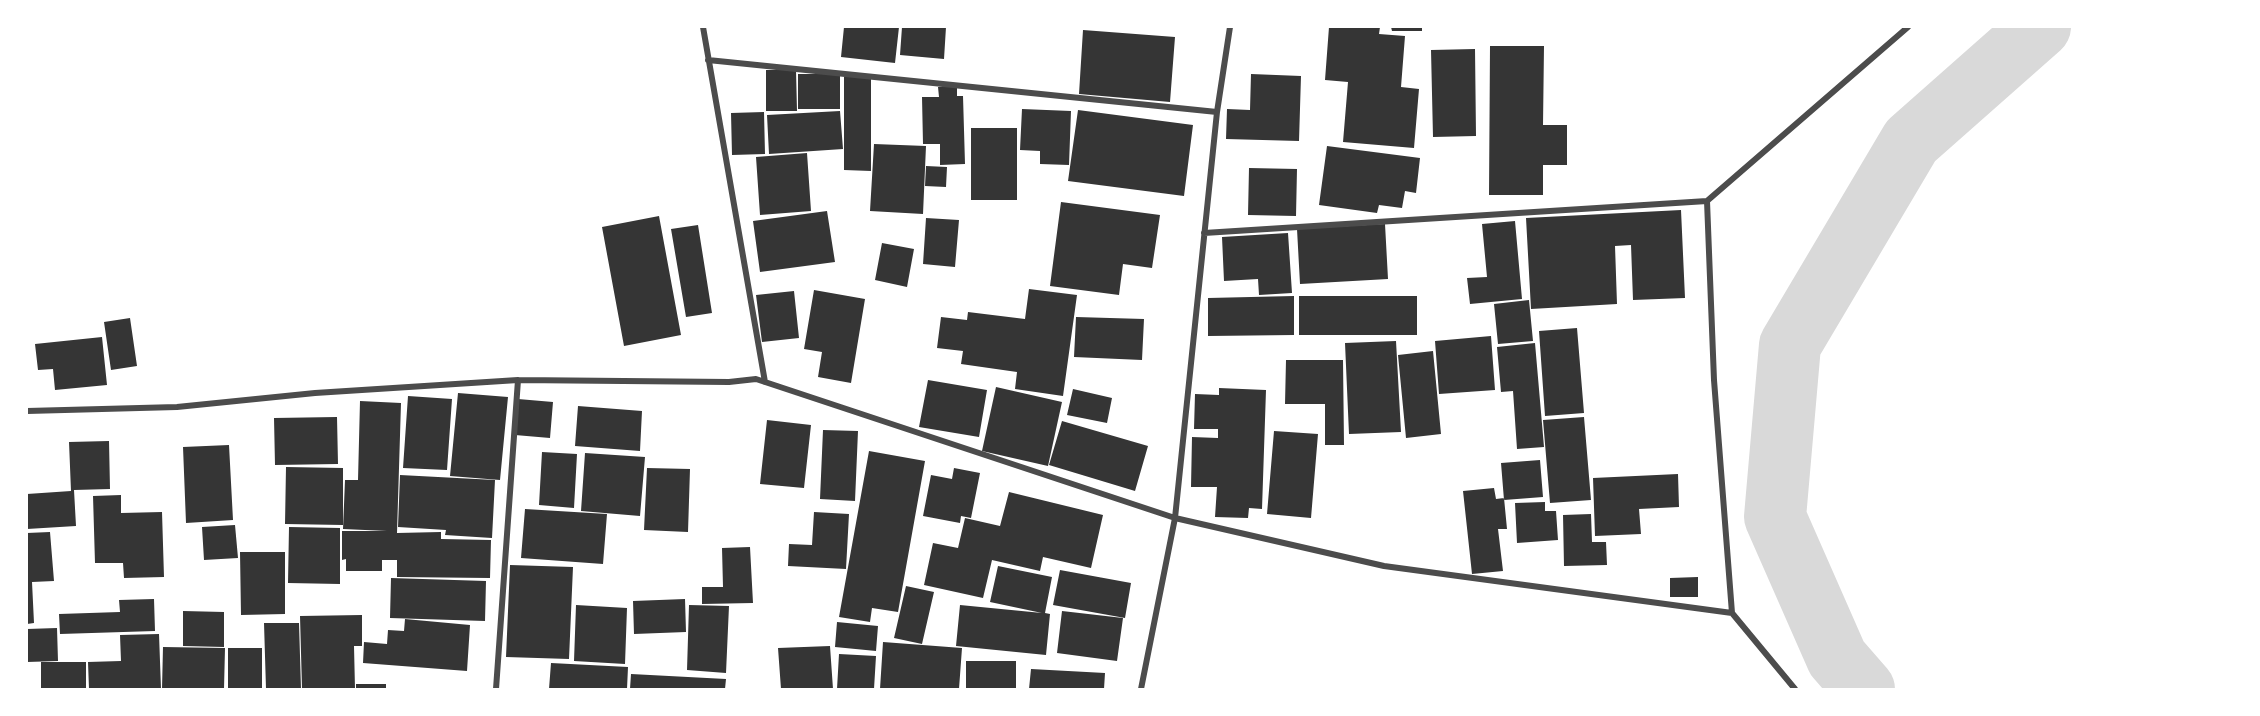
<!DOCTYPE html>
<style>
body{margin:0}
#map{position:relative;width:2260px;height:716px;overflow:hidden;background:#fff;font-family:Rubik,sans-serif}
canvas{display:block}
.frame{position:absolute;inset:0;border:28px solid #fff;pointer-events:none}
</style>
<div id="map">
<canvas width="2260" height="716"></canvas>
<div class="frame"></div>
</div>
<script>
const g = document.querySelector('canvas').getContext('2d');
g.lineJoin = 'round';
function strokePath(path, color, width, dash) {
  g.strokeStyle = color;
  g.lineWidth = width;
  g.lineCap = dash ? 'butt' : 'round';
  g.setLineDash(dash || []);
  g.stroke(path);
}
function fillPath(path, color) {
  g.fillStyle = color;
  g.fill(path, 'evenodd');
}
const river = new Path2D(`
 M1864,689L1837,658L1775,517L1790,345L1911,141L2040,27`);
const building = new Path2D(`
 M844,27H899L895,63L841,57Z
 M902,27H946L944,59L900,55Z
 M1329,27H1380L1379,34L1405,36L1401,87L1419,89L1414,148L1343,142L1348,82L1325,80Z
 M1391,27H1422V31H1392Z
 M1083,30L1175,37L1170,102L1079,94Z
 M1490,46H1544L1543,125H1567V165H1543V195H1489Z
 M1475,49L1476,136L1433,137L1431,50Z
 M766,70H796L797,111H766Z
 M798,74H840V109H798Z
 M1251,74L1301,76L1299,141L1226,139L1227,109L1250,110Z
 M844,77H871V171L844,170Z
 M957,86V96H963L965,164L940,165V144H923L922,97H939L938,87Z
 M1022,109L1071,111L1069,165L1040,164V151L1020,150Z
 M1078,110L1193,125L1184,196L1068,181Z
 M840,111L843,149L769,154L767,115Z
 M764,112L765,154L732,155L731,113Z
 M971,128H1017V200H971Z
 M874,144L926,146L923,214L870,211Z
 M1327,146L1420,158L1416,193L1405,191L1402,208L1379,205L1377,213L1319,205Z
 M807,153L811,211L760,215L756,157Z
 M926,166L947,167L946,187L925,186Z
 M1249,168L1297,169L1296,216L1248,215Z
 M1061,202L1160,215L1152,268L1123,264L1119,295L1050,286Z
 M1681,210L1685,298L1633,300L1631,245L1615,246L1617,304L1531,309L1526,218Z
 M827,211L835,262L760,272L753,221Z
 M659,216L681,335L624,346L602,227Z
 M926,218L959,220L955,267L923,264Z
 M1515,221L1522,299L1470,304L1467,278L1487,277L1482,224Z
 M1385,224L1388,279L1300,284L1297,229Z
 M698,225L712,313L686,317L671,229Z
 M1288,233L1292,293L1259,295L1258,279L1224,281L1222,237Z
 M882,243L914,249L907,287L875,280Z
 M1029,289L1077,295L1063,396L1015,389L1017,372L961,364L963,351L937,348L941,317L967,320L968,312L1025,319Z
 M814,290L865,299L851,383L818,377L822,352L804,349Z
 M794,291L799,338L762,342L756,295Z
 M1294,296V335L1208,336V298Z
 M1299,296H1417V335H1299Z
 M1529,300L1533,341L1498,344L1494,304Z
 M1076,317L1144,319L1142,360L1074,357Z
 M130,318L137,366L111,370L104,322Z
 M1577,328L1584,413L1545,416L1539,331Z
 M1491,336L1495,390L1439,394L1435,341Z
 M102,337L107,385L55,390L53,369L38,370L35,344Z
 M1396,341L1401,432L1349,434L1345,343Z
 M1535,343L1544,447L1517,449L1513,391L1501,392L1497,347Z
 M1433,351L1441,434L1406,438L1398,355Z
 M1286,360H1343L1344,445H1325V404H1285Z
 M928,380L987,390L979,437L919,427Z
 M996,387L1062,402L1048,466L982,451Z
 M1219,388L1266,390L1262,509L1249,508L1248,518L1215,517L1217,487H1191L1192,437L1218,438V429H1194L1195,394L1219,395Z
 M1073,389L1112,398L1107,423L1067,415Z
 M458,393L508,397L500,480L450,476Z
 M408,396L452,399L447,470L403,468Z
 M518,399L553,402L550,438L515,435Z
 M360,401L401,403L397,533L441,532V539L491,540L490,578L397,577V560H382V571H346V559L342,560V531H387L343,529L345,480H358Z
 M578,406L642,411L640,451L575,446Z
 M337,417L338,464L275,465L274,418Z
 M1584,417L1591,500L1550,503L1543,420Z
 M767,420L811,425L804,488L760,484Z
 M1062,421L1148,446L1135,491L1049,465Z
 M823,430L858,431L855,501L820,499Z
 M1274,431L1318,434L1311,518L1267,514Z
 M109,441L110,489L74,490L76,526L27,529V494L71,491L69,442Z
 M229,445L233,520L186,523L183,447Z
 M869,451L925,461L898,612L872,608L870,622L839,617Z
 M542,452L577,454L574,508L539,505Z
 M585,453L645,457L640,516L581,511Z
 M1540,460L1543,497L1504,500L1501,463Z
 M286,467L343,468V525L285,524Z
 M647,468L690,469L688,532L644,530Z
 M954,468L980,473L971,518L961,516L960,523L923,516L931,475L952,479Z
 M1678,474L1679,507L1639,509L1641,534L1595,536L1593,478Z
 M400,475L495,480L492,538L445,535L446,530L398,527Z
 M1494,488L1496,499L1504,498L1507,529H1498L1503,571L1472,574L1463,491Z
 M1009,492L1103,515L1091,568L1043,557L1040,571L992,560L983,598L924,585L933,543L958,548L965,518L1000,526Z
 M121,495V513L162,512L164,577L124,578L123,563H95L93,496Z
 M1545,502V511H1556L1558,540L1517,543L1515,503Z
 M525,509L607,514L603,564L521,558Z
 M814,512L849,514L846,569L788,566L789,544L812,545Z
 M1591,514L1592,542H1606L1607,565L1564,566L1563,515Z
 M235,525L238,558L204,560L202,527Z
 M289,527L340,528V584L288,583Z
 M50,532L54,581L32,582L34,623L27,624V533Z
 M750,547L753,603L702,604V587H723L722,548Z
 M240,552H285V614L241,615Z
 M510,565L573,567L569,659L506,657Z
 M998,566L1052,577L1045,613L1050,614L1046,655L956,646L960,605L1042,613L990,602Z
 M1060,570L1131,583L1125,618L1053,605Z
 M1698,577V597H1670V578Z
 M391,578L486,581L485,621L390,618Z
 M906,586L934,592L922,644L894,638Z
 M154,599L155,631L60,634L59,614L120,612L119,600Z
 M685,599L686,632L634,634L633,601Z
 M576,605L627,608L625,664L574,661Z
 M689,605L729,606L726,673L687,670Z
 M183,611L224,612V647L183,646Z
 M1062,611L1123,618L1117,661L1057,653Z
 M362,615V646H354L355,689H302L300,616Z
 M405,619L470,625L467,671L363,663L364,642L387,644L388,630L404,631Z
 M837,622L878,626L876,651L835,647Z
 M264,623H299L301,689H266Z
 M57,628L58,661L27,662V629Z
 M159,634L161,689H89L88,662L121,661L120,635Z
 M883,642L962,648L959,689H880Z
 M830,646L833,689H781L778,648Z
 M163,647L225,648L224,689H162Z
 M228,648H262V689H228Z
 M839,654L876,656L874,689H837Z
 M966,661H1016V689H966Z
 M41,662H86V689H41Z
 M551,663L628,667L627,689H549Z
 M1031,669L1105,673L1104,689H1029Z
 M631,674L726,679L725,689H630Z
 M356,684H386V689H356Z`);
const minor = new Path2D(`
 M703,27L765,382
 M1230,27L1217,112L1175,518L1384,566L1732,613L1714,380L1707,201
 M708,60L1217,112
 M1204,233L1707,201L1908,27
 M27,411L177,407L315,393L518,380L729,382L756,379L1175,518L1141,689
 M1732,613L1795,689
 M496,689L518,380`);
strokePath(river, '#d9d9d9', 62);
fillPath(building, '#353535');
strokePath(minor, '#4c4c4c', 6);
</script>
